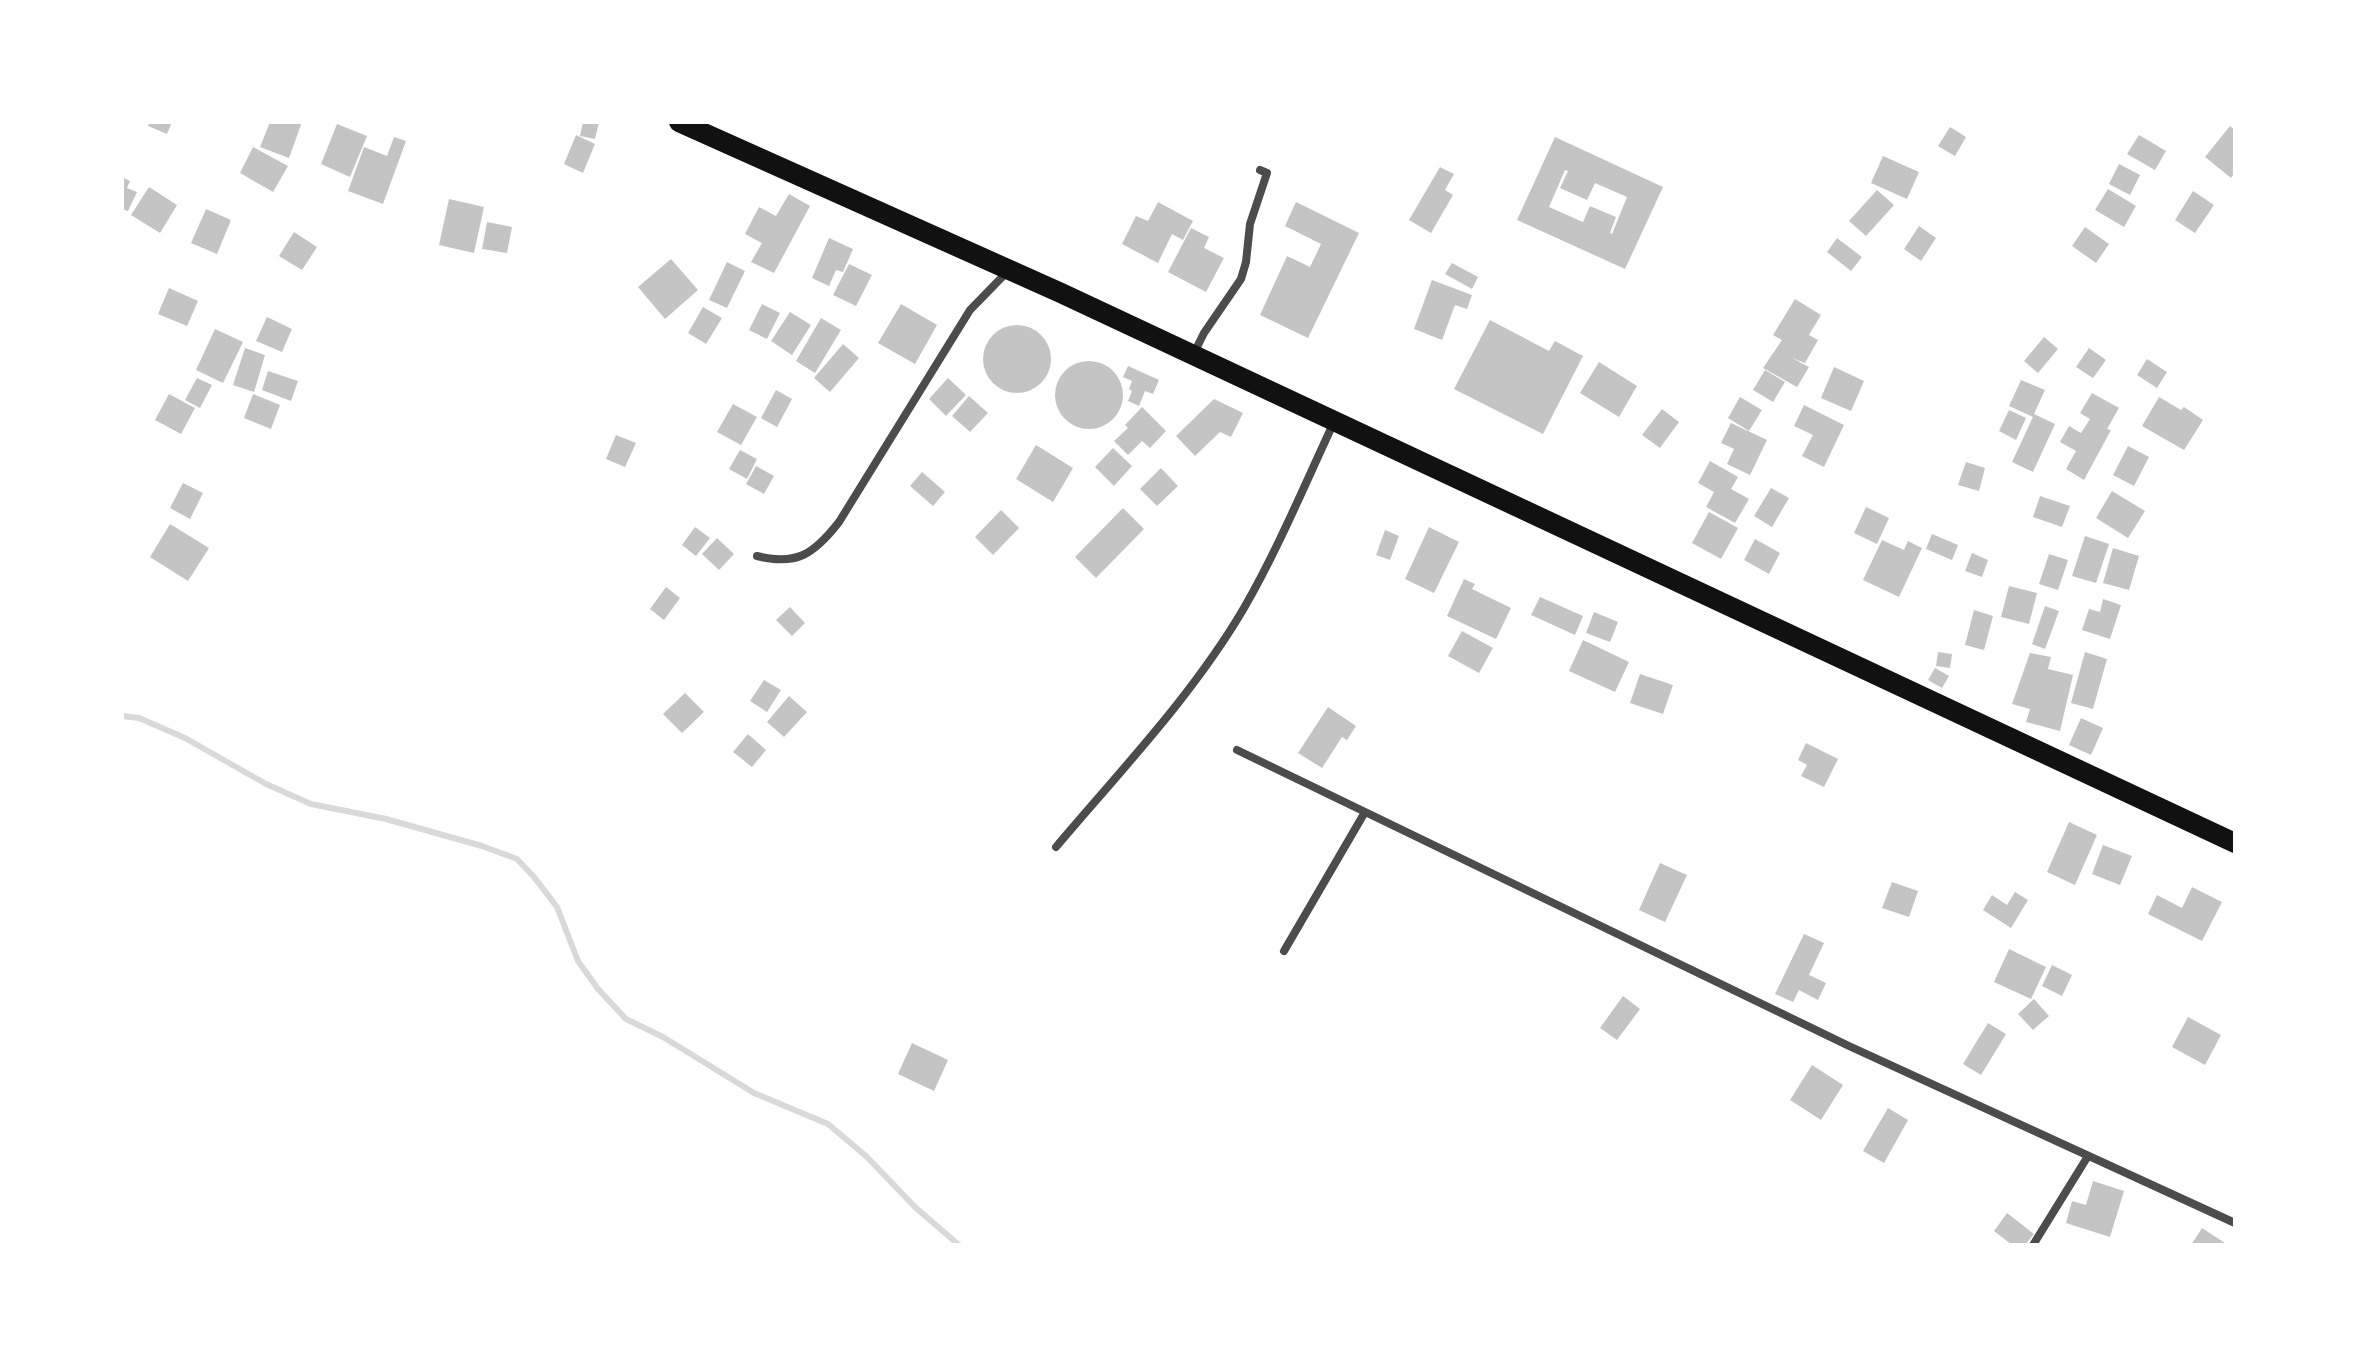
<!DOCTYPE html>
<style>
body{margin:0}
#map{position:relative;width:2357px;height:1367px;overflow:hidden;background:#fff;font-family:Bitter,serif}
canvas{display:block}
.frame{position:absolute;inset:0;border:124px solid #fff;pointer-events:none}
</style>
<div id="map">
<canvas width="2357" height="1367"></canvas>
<div class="frame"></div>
</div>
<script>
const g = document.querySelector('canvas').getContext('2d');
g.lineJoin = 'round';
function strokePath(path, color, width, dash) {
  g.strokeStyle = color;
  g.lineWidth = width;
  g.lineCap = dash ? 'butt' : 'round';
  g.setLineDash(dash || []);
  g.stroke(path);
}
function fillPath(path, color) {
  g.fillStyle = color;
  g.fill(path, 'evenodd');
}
const stream = new Path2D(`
 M122,716L139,718L185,738L266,784L311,804L386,819L482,846L517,859L534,877L557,907L578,961L598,989L626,1019L663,1037L754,1093L828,1124L867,1157L916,1208L959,1245`);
const building = new Path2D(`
 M150,122H172L167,134L148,126Z
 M270,122H302L289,158L260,147Z
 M583,122H599L595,139L580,136Z
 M337,124L367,136L350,177L321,164Z
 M2230,126L2235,130V172L2231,178L2205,157Z
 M1950,127L1966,137L1955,156L1938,146Z
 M576,135L595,144L583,173L564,164Z
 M2139,135L2166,151L2155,170L2127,154Z
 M394,137L406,141L383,204L348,191L364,147L387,156Z
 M1555,137L1663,187L1625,269L1517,220ZM1565,170L1568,171L1560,188L1587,200L1595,183L1627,197L1612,234L1610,233L1616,217L1590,206L1583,222L1549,207Z
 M253,147L288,166L273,192L240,173Z
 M1883,156L1919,172L1907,199L1871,183Z
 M2119,164L2140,175L2130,195L2109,184Z
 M1440,167L1454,174L1445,190L1453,195L1431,233L1409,220Z
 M122,177L130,181L127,188L137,192L128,211L122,209Z
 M149,187L177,205L160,233L131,215Z
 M2108,189L2136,206L2124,227L2095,210Z
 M1877,190L1894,205L1866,236L1849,221Z
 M2193,191L2214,205L2195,233L2175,220Z
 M789,194L810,206L774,273L751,262L762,243L745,234L759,207L776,216Z
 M449,199L484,207L474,253L439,245Z
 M1158,202L1193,221L1183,240L1172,234L1158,263L1122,244L1136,216L1148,221Z
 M1296,202L1359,233L1308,338L1260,315L1287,256L1310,267L1321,244L1285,226Z
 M206,209L231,220L217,254L191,243Z
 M487,222L512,227L507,253L482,249Z
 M1919,226L1936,238L1921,261L1904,249Z
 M2085,227L2109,244L2096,263L2072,246Z
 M1191,228L1209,237L1204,248L1224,258L1206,292L1168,272Z
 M294,232L317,247L302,270L279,256Z
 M829,238L853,249L843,272L836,270L829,286L812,278Z
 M1837,238L1862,257L1851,271L1827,252Z
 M671,259L698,290L665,319L638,287Z
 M727,262L745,271L727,308L709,300Z
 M1452,263L1478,277L1472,289L1445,274Z
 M849,264L872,275L856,306L833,295Z
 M1432,280L1472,295L1467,309L1455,305L1442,340L1414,329Z
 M169,288L198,301L187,326L158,314Z
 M1795,299L1821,315L1809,335L1818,340L1805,363L1792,358L1809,367L1797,387L1763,368L1782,340L1773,335Z
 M762,304L780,313L767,339L749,330Z
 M901,304L937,325L915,364L878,343Z
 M703,307L722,318L706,344L688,333Z
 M790,312L811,325L792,355L771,341Z
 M267,317L292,329L282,352L256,341Z
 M821,318L841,330L815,373L796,361Z
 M1490,320L1549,351L1555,341L1583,356L1543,434L1454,389Z
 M983 359a34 34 0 1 1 68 0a34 34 0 1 1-68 0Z
 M215,329L243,342L223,383L196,370Z
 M2044,337L2058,349L2038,373L2024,361Z
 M843,344L859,358L830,392L814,378Z
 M245,348L265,355L254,392L233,385Z
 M2089,348L2106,360L2093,378L2076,367Z
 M2147,359L2167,372L2157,388L2137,375Z
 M1055 395a34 34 0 1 1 68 0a34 34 0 1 1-68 0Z
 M1599,362L1637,386L1619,417L1580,393Z
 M1128,366L1159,380L1153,394L1145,391L1139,406L1128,401L1132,391L1129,389L1132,381L1123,377Z
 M1834,367L1864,381L1851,411L1821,398Z
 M1765,370L1785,382L1773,402L1753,390Z
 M268,371L298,381L291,401L262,390Z
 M197,378L212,385L200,408L185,400Z
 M948,378L966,395L946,416L929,399Z
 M2021,380L2045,390L2034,414L2055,424L2033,472L2012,462L2033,417L2009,406Z
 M776,390L792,399L777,427L761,418Z
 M2092,393L2119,408L2107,429L2111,430L2084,480L2066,469L2076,451L2060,442L2069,426L2081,433L2090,419L2080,413Z
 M169,394L195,408L181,434L155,420Z
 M253,394L280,405L271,429L244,418Z
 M969,396L988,413L970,432L952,416Z
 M1740,397L1762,410L1749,431L1728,418Z
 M2159,397L2181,410L2184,407L2203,420L2184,450L2142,426Z
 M1214,399L1243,413L1231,437L1220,432L1195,456L1176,436Z
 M733,404L757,417L741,445L717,432Z
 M1804,405L1844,425L1824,467L1802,456L1813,435L1794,426Z
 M1142,407L1166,431L1150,448L1142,441L1128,455L1114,441L1128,428L1125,425Z
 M1662,409L1679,422L1660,448L1642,435Z
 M2009,410L2026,418L2016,440L1999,431Z
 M1731,423L1767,440L1750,475L1727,464L1734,449L1721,443Z
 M616,435L636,443L625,467L606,459Z
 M1036,445L1073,468L1053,502L1016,479Z
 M2128,446L2149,457L2134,486L2113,475Z
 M1113,448L1132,466L1114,486L1095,467Z
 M740,450L757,459L747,479L729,469Z
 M1710,461L1738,477L1731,489L1749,499L1735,523L1706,507L1714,492L1698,483Z
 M1966,462L1985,468L1979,491L1958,485Z
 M756,466L774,476L764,494L746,484Z
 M1161,468L1178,486L1157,506L1140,489Z
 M922,472L945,492L933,506L910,486Z
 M183,483L203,493L190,519L170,508Z
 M1771,488L1789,498L1772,527L1754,516Z
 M2112,491L2145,511L2128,538L2096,518Z
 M2040,496L2070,506L2062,527L2033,517Z
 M1866,507L1889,518L1877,544L1854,533Z
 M1123,508L1144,529L1096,578L1075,557Z
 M1001,510L1019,528L993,555L975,537Z
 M1709,512L1738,528L1721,559L1692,543Z
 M170,524L209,548L188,581L150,557Z
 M695,527L710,538L696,556L682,545Z
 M1429,527L1459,542L1434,593L1405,579Z
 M1385,530L1399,536L1390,560L1376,555Z
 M1932,534L1958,545L1952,560L1926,549Z
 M2085,536L2109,544L2096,583L2072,576Z
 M717,538L734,554L719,570L702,554Z
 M1755,539L1780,553L1769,574L1744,560Z
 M1882,540L1904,550L1908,541L1922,548L1899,597L1863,580Z
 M2113,548L2139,556L2129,590L2103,583Z
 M1972,553L1988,560L1982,577L1965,571Z
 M2049,554L2068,560L2058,590L2039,584Z
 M1464,579L1475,584L1472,589L1511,608L1496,639L1447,616Z
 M2009,586L2037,593L2029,624L2001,617Z
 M666,587L680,598L664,620L650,609Z
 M1540,597L1583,616L1575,635L1531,615Z
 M2103,599L2121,605L2110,639L2082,630L2089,609L2100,612Z
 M2045,606L2059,611L2045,649L2032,644Z
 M790,607L805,623L792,636L776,620Z
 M1974,610L1993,616L1984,650L1965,645Z
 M1594,612L1618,622L1610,642L1586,633Z
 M1462,631L1493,648L1479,673L1448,656Z
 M1583,640L1629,662L1615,692L1569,671Z
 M1938,652L1952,654L1950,668L1936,666Z
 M2085,652L2107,659L2093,709L2071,703Z
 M2030,653L2051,657L2048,669L2073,675L2060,731L2026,722L2030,709L2012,704Z
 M1935,668L1949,676L1942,688L1928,680Z
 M1640,674L1673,685L1663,714L1630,703Z
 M764,680L781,690L767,712L750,701Z
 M685,693L704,712L682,733L663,714Z
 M789,696L807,712L784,737L767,722Z
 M1328,707L1356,726L1347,740L1342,737L1322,768L1298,753Z
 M2081,718L2103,728L2091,755L2069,745Z
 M748,734L766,750L752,767L733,752Z
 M1806,743L1838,759L1824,787L1801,776L1807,765L1798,760Z
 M2069,822L2097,835L2075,885L2047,872Z
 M2103,845L2132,856L2120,885L2092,874Z
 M1660,863L1687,875L1665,922L1639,910Z
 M1892,882L1918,891L1909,917L1882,908Z
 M2192,887L2222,902L2202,941L2148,914L2157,895L2182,908Z
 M2015,892L2028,900L2011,928L1983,910L1992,895L2007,905Z
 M1804,934L1824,943L1809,975L1826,983L1818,1000L1799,990L1793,1002L1775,994Z
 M2009,949L2046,967L2031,999L1994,982Z
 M2052,965L2072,975L2062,996L2042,986Z
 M1623,996L1640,1009L1617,1040L1600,1028Z
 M2034,999L2049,1016L2033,1030L2018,1014Z
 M2188,1017L2221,1035L2205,1065L2172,1047Z
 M1988,1023L2006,1034L1981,1075L1963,1064Z
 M912,1043L948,1060L934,1091L898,1074Z
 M1812,1065L1843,1085L1821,1120L1790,1100Z
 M1888,1108L1908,1120L1884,1163L1863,1151Z
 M2093,1181L2124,1191L2110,1237L2066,1223L2072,1201L2086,1205Z
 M2007,1213L2034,1234L2025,1245H2012L1994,1231Z
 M2202,1228L2228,1245H2191Z`);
const minor = new Path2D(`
 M1193,355L1204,333L1241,279L1246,262L1250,224L1267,173L1260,170
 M757,556C797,566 814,554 839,522L970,310L1009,270
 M1237,750L1849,1046L2235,1223
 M1056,847C1121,770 1193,695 1244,608C1278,549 1305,484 1334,422
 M1284,951L1365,812
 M2033,1245L2088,1156`);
const primary = new Path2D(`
 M679,122L1061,293L2235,843`);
strokePath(stream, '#d9d9d9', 6);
fillPath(building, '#c4c4c4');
strokePath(minor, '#4c4c4c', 8);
strokePath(primary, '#111', 20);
</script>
